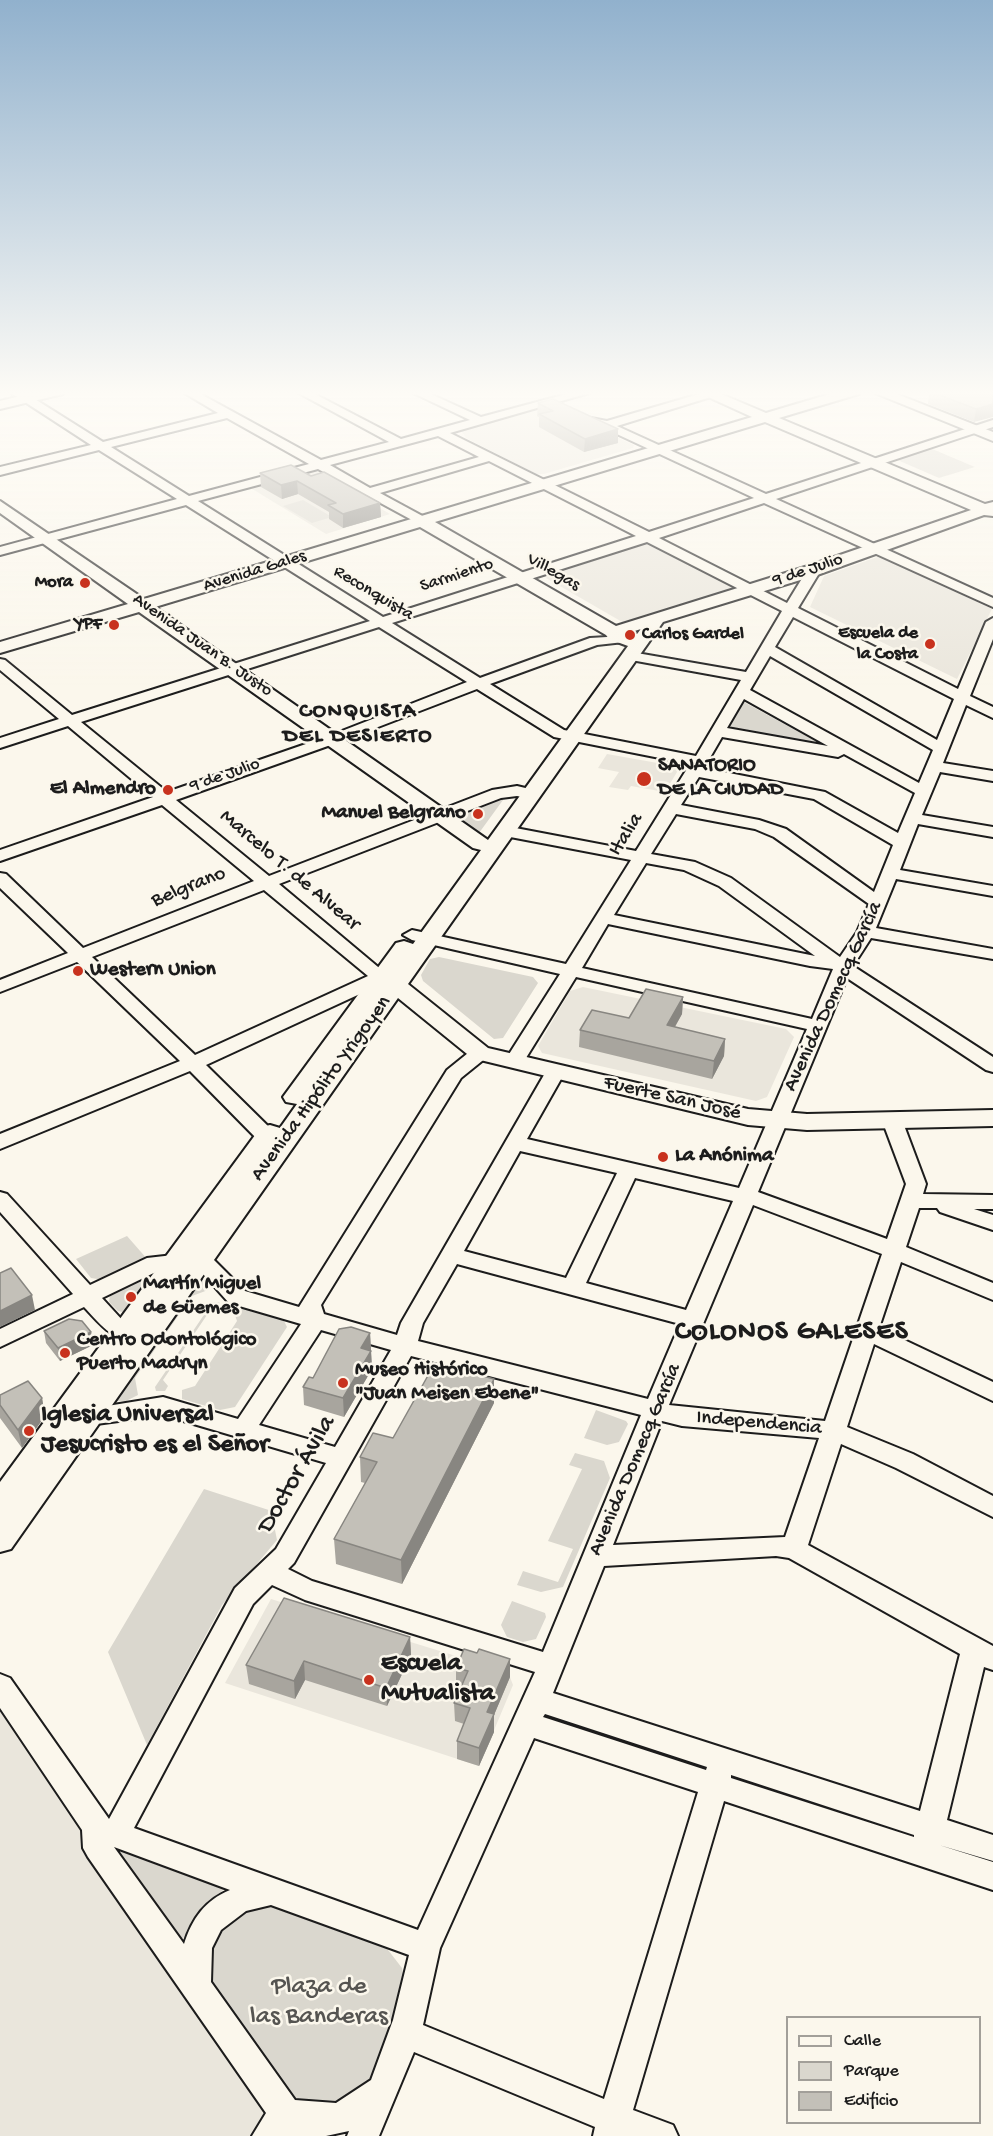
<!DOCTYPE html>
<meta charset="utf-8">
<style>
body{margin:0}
#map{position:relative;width:993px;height:2136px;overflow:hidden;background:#fbf7ec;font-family:"Gochi Hand",sans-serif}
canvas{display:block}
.legend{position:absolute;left:786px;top:2016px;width:195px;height:108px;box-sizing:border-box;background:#fbf7ec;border:2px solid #a29f99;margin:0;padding:8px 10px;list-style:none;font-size:18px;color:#1c1c1c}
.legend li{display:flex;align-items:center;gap:12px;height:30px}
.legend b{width:30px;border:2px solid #a29f99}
</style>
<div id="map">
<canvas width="993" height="2136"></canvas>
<ul class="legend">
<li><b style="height:8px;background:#fbf7ec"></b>Calle</li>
<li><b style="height:16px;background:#dad7ce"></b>Parque</li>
<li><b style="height:16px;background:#c3c0b8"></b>Edificio</li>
</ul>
</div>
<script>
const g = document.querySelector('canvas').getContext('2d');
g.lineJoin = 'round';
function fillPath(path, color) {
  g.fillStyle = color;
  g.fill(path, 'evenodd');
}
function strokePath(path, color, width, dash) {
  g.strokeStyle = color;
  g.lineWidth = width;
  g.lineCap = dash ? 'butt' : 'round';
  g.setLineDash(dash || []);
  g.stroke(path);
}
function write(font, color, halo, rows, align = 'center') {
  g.font = font + ' "Gochi Hand",sans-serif';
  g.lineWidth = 5;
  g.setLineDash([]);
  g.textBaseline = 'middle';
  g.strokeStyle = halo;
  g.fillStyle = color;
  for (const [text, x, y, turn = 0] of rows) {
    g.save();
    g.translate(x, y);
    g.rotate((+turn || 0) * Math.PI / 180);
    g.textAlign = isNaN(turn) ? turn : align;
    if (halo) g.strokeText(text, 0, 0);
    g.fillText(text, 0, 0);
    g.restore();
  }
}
const built = new Path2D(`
 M543,406H549L634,445L633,448L544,474H536L466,438L460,429Z
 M307,471H316L390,514L326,534L249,487Z
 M645,543L655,545L730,584L734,590L649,619L624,623L546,578L548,575Z
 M880,556L992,609L957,679L810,607L824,576Z
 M607,754L680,767L665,792L631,786L628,790L609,787L619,772L598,768Z
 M583,987L786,1029L794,1037L767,1097L756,1101L542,1053L538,1046L570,991Z
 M271,1599L508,1672L513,1685L479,1766L225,1683Z
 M0,1686L296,2136H0Z`);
const green = new Path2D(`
 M930,448L975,467L939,478L895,459Z
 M303,500L332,517L312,523L283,506Z
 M744,702L817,742L816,745L725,728L736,704Z
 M501,797L503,800L479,833L453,817Z
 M439,957L533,977L538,983L503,1038L494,1039L423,981L421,975L430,959Z
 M127,1236L148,1260L104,1280L91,1278L76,1259Z
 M151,1277L127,1313L118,1311L109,1302L110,1294L113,1292Z
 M201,1277L206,1279L208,1290L192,1296L135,1378L138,1395L126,1401H114Z
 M219,1302L221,1306L218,1310L209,1312L163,1380L168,1386L165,1391H156L155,1387L212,1303Z
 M243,1308L283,1319L287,1327L235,1407L220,1410L182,1399V1390L195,1386L237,1321L234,1312Z
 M596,1410L626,1421L628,1424L619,1442L607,1445L584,1438Z
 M575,1453L604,1461L610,1478L563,1587L541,1592L517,1585L523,1571L558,1582L573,1549L548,1541L582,1469L569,1465Z
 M204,1489L281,1514L274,1525L277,1540L222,1605L147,1745L108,1652Z
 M512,1601L545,1613L546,1617L536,1639L523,1642L507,1637L501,1625Z
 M559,1716L691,1759L688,1769L555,1725Z
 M753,1778L905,1828L902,1838L750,1788Z
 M116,1846L224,1887L223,1890L201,1909L185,1937L178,1940L112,1848Z
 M269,1902L385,1946L402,1968L404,1979L391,2033L367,2088L345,2106L295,2103L208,1982L205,1948L231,1912Z`);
const minor = new Path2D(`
 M8,391H22L103,442L218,413L181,391H195L321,460L389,442L295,391H309L401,439L470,420L409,391H424L481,417L578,391H596L450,433L649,532L754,498L591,422V418L607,421L706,392H714V396L617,426L766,494L993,420V427L776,499L993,598V607L764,503L659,538L787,603L809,567H819L821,570L798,608L958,689L986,622L993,618V639L970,696L993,707V718L966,705L943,763L993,771V781L940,772L922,815L993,827V837L918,824L900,870L993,886V896L896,879L876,928L993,949V959L871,938L853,966L993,1057V1072L986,1070L847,978L758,1192L887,1239L906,1184L882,1120L885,1115H899L902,1120L926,1184L923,1194L993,1195V1209H974L993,1215V1230L940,1212L937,1208H919L906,1247L993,1283V1300L901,1262L879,1328L993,1382V1401L874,1344L847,1427L913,1454L993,1496V1517L896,1468L841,1444L808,1545L993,1646V1670L984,1667L947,1820L993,1835V1861L939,1845L993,1862V1890L724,1801L633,2110L673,2125L678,2136H593L595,2127L414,2052L379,2136H347L349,2131L326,2136H252L266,2113L88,1857L83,1848L82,1830L0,1708V1674L10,1678L109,1819L235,1588L276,1549L326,1463L163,1415L89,1425L71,1418L67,1412L71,1406L79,1403L91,1407L107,1406L163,1397L238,1419L301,1324L229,1303L203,1274L191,1268L160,1270L102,1298L124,1322L145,1329L148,1335L145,1341C119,1349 100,1324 84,1307L0,1347V1329L73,1294L0,1212V1192L7,1194L90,1285L147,1258L191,1253L213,1259L245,1291L299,1307L447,1070L473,1049H487L490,1053L487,1057L461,1078L321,1305L324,1314L397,1335L401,1323L548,1068H562L565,1072L527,1139L739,1188L807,1029L576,977L521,1066H507L504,1062L560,974L412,940L403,935L412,930L566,964L631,860L505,836L497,831L505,826L636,851L690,764L554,737L477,689L339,742L176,800L269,876L492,790L517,786L538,791L540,794L532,799L517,796L501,798L279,884L390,977L388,981L206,1065L274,1132L288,1136L291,1141L288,1146L281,1148L260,1142L190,1071L0,1149V1134L180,1061L77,962L0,992V980L68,953L0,888V873L6,874L83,948L254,881L162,805L0,861V850L153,797L68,726L0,748V738L59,719L0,670V659L5,660L72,715L370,621L186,505L0,555V547L177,499L99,450L0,475V467L91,445ZM227,418L309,464L189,496L111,447ZM438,436L479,457L370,488L330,465ZM489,461L636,536L383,617L198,501L318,469L423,526L429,522L428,519L380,493ZM647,542L782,611L746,672L631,652L624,656L631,660L741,680L696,756L564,730L490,684L597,645L624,642V636L590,638L480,678L392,623ZM793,617L954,699L937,740L775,647ZM379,627L467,682L329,736L167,792L81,722ZM770,656L933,750L919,783L750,690ZM744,699L828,746L727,728ZM722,737L838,757L844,754L915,793L898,833L825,792L704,768ZM699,777L814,799L893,845L874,892L786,829L759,820L681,805ZM676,814L755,829L774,837L869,904L857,932L840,957L731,878L695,862L651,854ZM646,863L684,870L719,886L815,956L614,915ZM264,890L368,976L195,1055L92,957ZM608,924L810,966L833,969L812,1019L582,968ZM520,1151L617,1173L566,1278L464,1251ZM635,1178L733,1201L686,1310L586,1283ZM753,1205L882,1254L825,1421L669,1405ZM457,1264L680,1324L648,1399L418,1341L423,1323ZM321,1330L391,1350L335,1447L259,1425ZM411,1356L641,1415L543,1652L312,1581L288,1569L294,1563ZM662,1421L682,1426L819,1438L785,1537L613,1545ZM776,1556L789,1558L960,1654L920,1811L553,1693L604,1566ZM272,1585L305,1600L535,1672L418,1930L134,1828L253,1604ZM545,1714L707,1767L706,1770L543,1717ZM534,1738L698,1792L604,2099L423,2025L440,1948ZM731,1775L914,1835V1837L731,1778ZM114,1847L230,1890C205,1900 192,1919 184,1944ZM271,1905L409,1955L393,2020L371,2080L336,2103L295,2100L211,1982L212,1948L221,1930L246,1911Z`);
const major = new Path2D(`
 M41,391H65L63,394L0,409V401Z
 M695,391H714L766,413L840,391H861L859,394L779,418L985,504L993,502V516L984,515L820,574L663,622L408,984L488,1048L748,1109L807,1114L993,1110V1126L807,1130L748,1125L472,1058L398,998L11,1549L0,1552V1482L261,1127L270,1125L280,1128L297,1104L286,1102L283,1097L396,943L404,941L413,944L481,850L473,848L139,612L0,653V642L128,604L0,513V501L144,599L752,417ZM765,422L971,510L808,566L616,626L435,522ZM420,527L606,635L609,639L628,646L488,840L155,607ZM641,629L637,634H627L628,633Z
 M870,391H889L993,432V441Z`);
const wall = new Path2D(`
 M929,391H993L974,422L928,404Z
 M538,403L618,429V443L584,452L539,427V417L537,416Z
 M260,473L311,476L380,503L381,517L343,528L329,519V512L298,494L282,499L261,487Z
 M683,997L682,1014L675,1027L725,1039L724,1056L712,1079L579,1047L580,1030L629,1018Z
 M44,1331L91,1332L93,1345L60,1361L46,1343Z
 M370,1333L372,1369L344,1417L304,1405L303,1387Z
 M0,1395L42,1398L45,1416L22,1448L0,1418Z
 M494,1403L402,1584L336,1564L334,1539L365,1483L361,1482L360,1457L393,1438Z
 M410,1637L411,1655L387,1706L305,1680L295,1699L249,1684L246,1665Z
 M477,1653L510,1659V1677L494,1715V1732L479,1766L457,1759V1741L464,1724L455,1721L454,1703L461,1688L456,1686V1668Z`);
const shadedWall = new Path2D(`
 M993,404V417L974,422L976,409Z
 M618,429V443L584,452L585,439Z
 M297,481L298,494L282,499L281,485Z
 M380,503L381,517L343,528V514Z
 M683,997L682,1014L666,1042L667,1025Z
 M725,1039L724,1056L712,1079L714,1061Z
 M32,1295L35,1310L0,1327V1311Z
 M91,1332L93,1345L60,1361L58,1348Z
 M370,1333L372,1369L344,1417L343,1398L361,1348Z
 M494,1379V1403L402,1584L401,1560Z
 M42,1398L45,1416L22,1448L18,1430Z
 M410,1637L411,1655L387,1706L386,1688Z
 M510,1659V1677L494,1715V1732L479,1766V1748L487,1712Z
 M304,1661L305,1680L295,1699L294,1681Z`);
const building = new Path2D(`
 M929,391H993V404L976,409Z
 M553,399L618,429L585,439L539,414L553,411L538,403Z
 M291,465L311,476L324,472L380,503L343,514L328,505L336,503L297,481L281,485L260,473Z
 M646,989L683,997L667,1025L725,1039L714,1061L580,1030L592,1010L629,1018Z
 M11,1268L32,1295L0,1311V1273Z
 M69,1319L82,1321L91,1332L58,1348L44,1331Z
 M351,1327L370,1333L361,1348L371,1351L343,1398L303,1387L309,1377L313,1378L339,1329Z
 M435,1363L494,1379L401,1560L334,1539L377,1462L360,1457L373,1433L393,1438Z
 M28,1381L42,1398L18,1430L0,1405V1395Z
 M284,1598L410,1637L386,1688L304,1661L294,1681L246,1665Z
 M464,1649L477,1653L479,1649L510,1659L487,1712L494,1714L479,1748L457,1741L470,1708L454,1703L468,1671L456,1668Z`);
const markers = [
 [85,583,6,"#c8321e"],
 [114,625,6,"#c8321e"],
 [630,635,6,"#c8321e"],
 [930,644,6,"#c8321e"],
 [644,779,8,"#c8321e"],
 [168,790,6,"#c8321e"],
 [478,814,6,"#c8321e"],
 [78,971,6,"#c8321e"],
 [663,1157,6,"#c8321e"],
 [131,1297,6,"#c8321e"],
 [65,1353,6,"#c8321e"],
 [343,1383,6,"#c8321e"],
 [29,1431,6,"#c8321e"],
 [369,1680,6,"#c8321e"]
];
const farStreetnames = [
 ["9 de Julio",808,571,-18],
 ["Avenida Gales",255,572,-17],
 ["Villegas",553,573,30],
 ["Sarmiento",457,576,-18],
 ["Reconquista",373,594,31],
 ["Avenida Juan B. Justo",202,646,35],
 ["9 de Julio",225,776,-19]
];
const farPoinames = [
 ["Mora",73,583],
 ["YPF",102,625],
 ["Escuela de",918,634],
 ["la Costa",918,655],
 ["Carlos Gardel",642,635,"left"]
];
const poiNames = [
 ["SANATORIO",658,767],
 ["DE LA CIUDAD",658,791],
 ["El Almendro",156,790,"right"],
 ["Manuel Belgrano",466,814,"right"],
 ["Western Union",90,971],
 ["La Anónima",675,1157],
 ["Martín Miguel",143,1285],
 ["de Güemes",143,1309],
 ["Centro Odontológico",77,1341],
 ["Puerto Madryn",77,1365],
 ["Museo Histórico",355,1371],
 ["\"Juan Meisen Ebene\"",355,1395]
];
const streetNames = [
 ["Italia",627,835,-58],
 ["Marcelo T. de Alvear",289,871,40],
 ["Belgrano",189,888,-22],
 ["Avenida Domecq García",834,997,-65],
 ["Avenida Hipólito Yrigoyen",322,1089,-54],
 ["Fuerte San José",672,1099,13],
 ["Independencia",759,1424,5],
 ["Avenida Domecq García",636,1460,-67]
];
const farDistrictnames = [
 ["CONQUISTA",358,713],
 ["DEL DESIERTO",358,738]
];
const nearPoinames = [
 ["Iglesia Universal",41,1416],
 ["Jesucristo es el Señor",41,1446],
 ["Escuela",381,1665],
 ["Mutualista",381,1695]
];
const nearStreetnames = [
 ["Doctor Ávila",298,1475,-60]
];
const nearParknames = [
 ["Plaza de",319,1988],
 ["las Banderas",319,2018]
];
const districtNames = [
 ["COLONOS GALESES",792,1334]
];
fillPath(built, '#eae6dc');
fillPath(green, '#dad7ce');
strokePath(minor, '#1c1c1c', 4);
strokePath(major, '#1c1c1c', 4);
fillPath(minor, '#fbf7ec');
fillPath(major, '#fbf7ec');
fillPath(wall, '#a8a59e');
fillPath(shadedWall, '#888681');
fillPath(building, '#c3c0b8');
strokePath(building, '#888681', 1.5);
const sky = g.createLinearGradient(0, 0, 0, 690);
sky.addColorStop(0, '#91b1cd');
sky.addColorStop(0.57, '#fdfbf6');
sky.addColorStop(1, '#fdfbf600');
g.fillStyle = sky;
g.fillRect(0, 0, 993, 690);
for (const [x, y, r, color] of markers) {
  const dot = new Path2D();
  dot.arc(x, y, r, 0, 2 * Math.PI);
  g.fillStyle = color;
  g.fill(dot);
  strokePath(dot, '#fbf7ec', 2);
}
write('18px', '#1c1c1c', '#fbf7ec', farStreetnames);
write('bold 18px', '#1c1c1c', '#fbf7ec', farPoinames, 'right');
write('bold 21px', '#1c1c1c', '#fbf7ec', poiNames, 'left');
write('21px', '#1c1c1c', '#fbf7ec', streetNames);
g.letterSpacing = '1.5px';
write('bold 22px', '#1c1c1c', '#fbf7ec', farDistrictnames);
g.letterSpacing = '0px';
write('bold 26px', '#1c1c1c', '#fbf7ec', nearPoinames, 'left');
write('26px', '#1c1c1c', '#fbf7ec', nearStreetnames);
write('26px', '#555451', '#fbf7ec', nearParknames);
g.letterSpacing = '1.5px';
write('bold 27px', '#1c1c1c', '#fbf7ec', districtNames);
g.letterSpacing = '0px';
</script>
